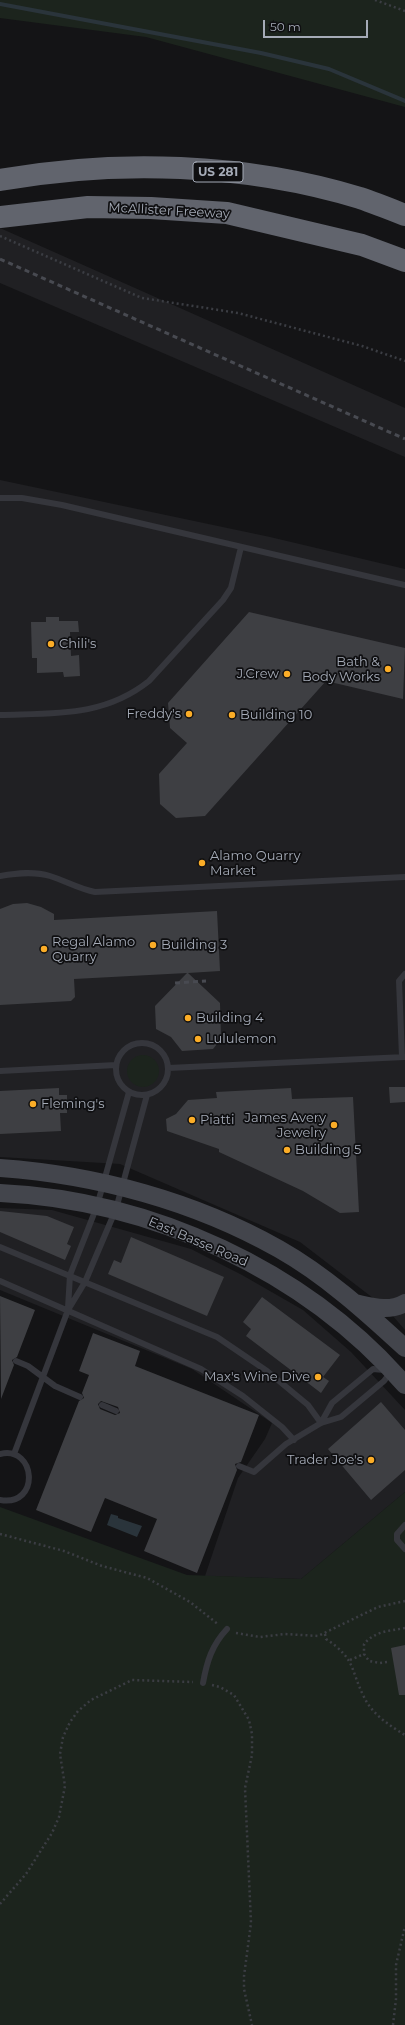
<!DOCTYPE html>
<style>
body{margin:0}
#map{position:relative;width:405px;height:2025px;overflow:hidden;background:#141416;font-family:Montserrat,sans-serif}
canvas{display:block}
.scale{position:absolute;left:263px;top:20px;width:105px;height:18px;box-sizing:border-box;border:2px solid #a5abb7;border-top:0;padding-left:5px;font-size:12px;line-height:14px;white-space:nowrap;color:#a5abb7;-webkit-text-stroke:3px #0f0f11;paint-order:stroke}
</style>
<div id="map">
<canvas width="405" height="2025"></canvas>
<div class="scale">50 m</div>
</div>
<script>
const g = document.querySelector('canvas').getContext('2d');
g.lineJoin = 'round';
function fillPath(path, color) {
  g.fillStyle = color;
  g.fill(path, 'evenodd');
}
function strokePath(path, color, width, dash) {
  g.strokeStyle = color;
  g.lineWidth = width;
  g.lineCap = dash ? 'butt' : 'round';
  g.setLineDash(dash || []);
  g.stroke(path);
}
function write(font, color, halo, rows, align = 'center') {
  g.font = font + ' Montserrat,sans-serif';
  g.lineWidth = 3.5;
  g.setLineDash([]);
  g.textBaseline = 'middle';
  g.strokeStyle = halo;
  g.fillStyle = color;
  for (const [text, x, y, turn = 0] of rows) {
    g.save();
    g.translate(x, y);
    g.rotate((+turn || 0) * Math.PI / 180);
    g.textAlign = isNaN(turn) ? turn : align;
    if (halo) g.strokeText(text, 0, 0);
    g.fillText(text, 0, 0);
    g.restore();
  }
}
const built = new Path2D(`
 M0,228L405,408V457L0,283Z
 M0,480L270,537L405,569V1330L386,1308L300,1242L120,1164L0,1157Z
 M0,1208L52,1210L191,1249L242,1275L303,1310L351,1352L405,1410V1492L301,1579L205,1576L238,1478L265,1439L272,1423L192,1369L0,1290Z`);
const green = new Path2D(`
 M0,0H405V107L146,37L0,18Z
 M127 1071a16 16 0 1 1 32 0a16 16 0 1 1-32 0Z
 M405,1492V2025H0V1507L187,1575L301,1579Z`);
const water = new Path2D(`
 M111,1514L118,1516V1518L142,1526L137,1537L107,1525Z`);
const stream = new Path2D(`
 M0,4L261,53L329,69L405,101`);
const building = new Path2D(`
 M249,612L405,648L403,699L326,681L205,816L176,818L160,804L159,774L187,743L170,728L168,703Z
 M46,617H59V621H78L79,632H70L71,656L79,655L80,676L64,677L63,672L37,673V658H32L31,622H46Z
 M27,903L41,907L54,914V920L217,911L220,971L188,973L220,1003L221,1039L213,1049L182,1051L171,1037L156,1029L155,1006L187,973L74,979L75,997L71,1001L0,1005V909L13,904Z
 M389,1087H405V1102L390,1103Z
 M59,1088V1095H67V1113H60L61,1131L0,1134V1091Z
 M291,1088L292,1099L353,1097L359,1212L340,1213L303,1191L219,1152V1149L167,1131L166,1119L176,1114L188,1100L217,1098L216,1092Z
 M0,1211L47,1216L74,1227L67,1244L71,1246L65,1260L0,1232Z
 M131,1237L224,1277L207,1316L108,1274L114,1260L121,1263Z
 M0,1296L35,1310L17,1357L12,1360L14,1365L1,1399Z
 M262,1297L340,1355L323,1377L329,1381L321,1393L246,1336L251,1329L243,1322Z
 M93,1333L140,1351L135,1366L259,1415L241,1462L235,1464L237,1470L197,1573L144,1551L157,1519L105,1498L91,1532L36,1510L79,1401L84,1398L82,1393L89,1375L79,1371ZM101,1401L118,1407L120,1413L115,1415L100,1409L98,1404Z
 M381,1402L405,1430V1470L371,1500L328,1449Z
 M405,1645V1695H399L391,1648Z`);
const path = new Path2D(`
 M375,0L405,11
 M0,236L142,298L238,313L362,346L405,361
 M0,1534L64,1551L102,1566L147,1578L190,1602L219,1625
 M236,1633L260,1637L285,1634L318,1636L378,1607L405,1601
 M325,1634L326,1639C356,1659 350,1669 364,1697C372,1714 390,1726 405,1735
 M350,1660L364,1654
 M387,1662L380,1663L369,1661L364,1654V1644C375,1631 389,1631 405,1628
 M212,1685L220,1687L234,1695L249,1720L252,1734V1755L245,1788L251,1923L244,1976V1989L252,2025
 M0,1904L26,1874L52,1833L59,1817L65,1786L60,1754L63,1737L70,1722L78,1711L91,1700L132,1680L193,1682
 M393,2025L396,1999V1965L405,1926`);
const lane = new Path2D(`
 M0,498H22L62,505L405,585
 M0,715C55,713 104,717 149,681L223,600L231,588L241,547
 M0,876C17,873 34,871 50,876C66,881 79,889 95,892L405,877
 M116 1069a26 26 0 1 1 52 0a26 26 0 1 1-52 0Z
 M402,1057L399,981L405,974
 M168,1068L405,1057
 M0,1071L116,1065
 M0,1247L217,1337L267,1371L308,1405L321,1423
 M0,1281L201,1369L243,1396L282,1427L294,1440
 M68,1308L70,1275L97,1206L129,1092
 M16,1361L28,1366L55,1386L80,1397
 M102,1405L116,1411
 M321,1423L332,1403L373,1369L384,1370
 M0,1454C36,1445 41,1507 0,1500
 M14,1454L68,1310L85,1282L116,1209L147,1095
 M239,1466L254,1472L286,1444L321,1423L341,1417L384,1381L390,1373
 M405,1525L397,1534V1540L405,1549
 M203,1683C207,1661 212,1645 227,1629`);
const secondary = new Path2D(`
 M0,1168C97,1175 194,1201 279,1249C325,1275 366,1312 405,1348
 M0,1193C151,1200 305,1270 405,1385
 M355,1303C373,1307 389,1312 405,1303`);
const highway = new Path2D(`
 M0,180C117,159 245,163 360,198C375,203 390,209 405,215
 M0,217L88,207L151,208L227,213L362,245L405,261`);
const rail = new Path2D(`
 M0,259L405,439
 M175,983L206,981`);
const markers = [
 [51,644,4,"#fbad27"],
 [388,669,4,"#fbad27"],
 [287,674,4,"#fbad27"],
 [189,714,4,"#fbad27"],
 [232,715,4,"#fbad27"],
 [202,863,4,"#fbad27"],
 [153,945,4,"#fbad27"],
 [44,949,4,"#fbad27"],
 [188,1018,4,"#fbad27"],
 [198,1039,4,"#fbad27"],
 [33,1104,4,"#fbad27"],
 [192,1120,4,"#fbad27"],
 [334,1125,4,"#fbad27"],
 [287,1150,4,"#fbad27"],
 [318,1377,4,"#fbad27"],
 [371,1460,4,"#fbad27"]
];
const shields = [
 [218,172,50]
];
const shieldNames = [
 ["US 281",218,172]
];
const streetNames = [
 ["McAllister Freeway",169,211,3],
 ["East Basse Road",198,1242,23]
];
const poiNames = [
 ["Chili's",59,644],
 ["Bath &",380,662,"right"],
 ["Body Works",380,677,"right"],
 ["J.Crew",279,674,"right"],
 ["Freddy's",181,714,"right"],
 ["Building 10",240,715],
 ["Alamo Quarry",210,856],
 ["Market",210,871],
 ["Regal Alamo",52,942],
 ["Quarry",52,957],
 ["Building 3",161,945],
 ["Building 4",196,1018],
 ["Lululemon",206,1039],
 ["Fleming's",41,1104],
 ["James Avery",326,1118,"right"],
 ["Jewelry",326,1133,"right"],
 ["Piatti",200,1120],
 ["Building 5",295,1150],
 ["Max's Wine Dive",310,1377,"right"],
 ["Trader Joe's",363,1460,"right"]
];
fillPath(built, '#202023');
fillPath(green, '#1c241d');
fillPath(water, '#2a343b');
strokePath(stream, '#2a343b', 4);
fillPath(building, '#3e3f43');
strokePath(path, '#3b3d43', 2.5, [2, 3]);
strokePath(lane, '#35363c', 6);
strokePath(secondary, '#43454c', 18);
strokePath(highway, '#61646d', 22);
strokePath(rail, '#484a51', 3, [5, 4]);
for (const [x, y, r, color] of markers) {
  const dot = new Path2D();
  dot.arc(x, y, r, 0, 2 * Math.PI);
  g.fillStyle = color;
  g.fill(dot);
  strokePath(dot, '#0f0f11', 1.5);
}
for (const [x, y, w] of shields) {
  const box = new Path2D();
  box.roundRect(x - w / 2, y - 10, w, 20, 3);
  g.fillStyle = '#0f0f11';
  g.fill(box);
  strokePath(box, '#a5abb7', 1);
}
write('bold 12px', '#a5abb7', null, shieldNames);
write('13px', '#a5abb7', '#0f0f11', streetNames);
write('13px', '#a5abb7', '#0f0f11', poiNames, 'left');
</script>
